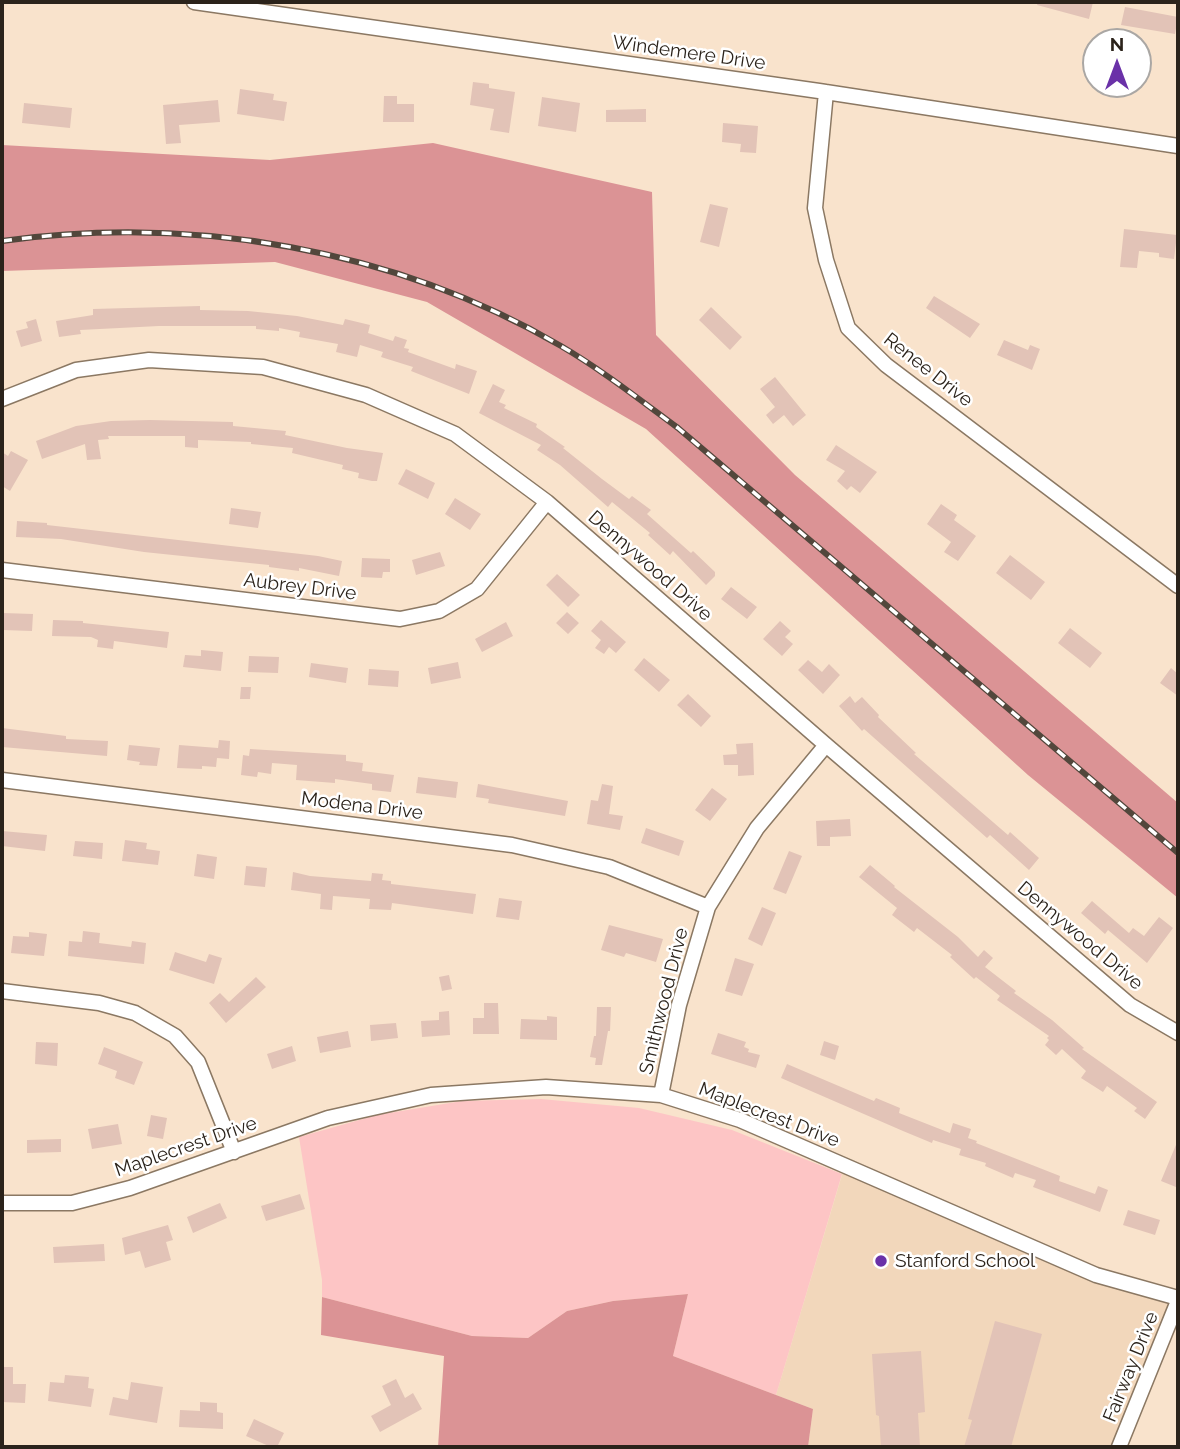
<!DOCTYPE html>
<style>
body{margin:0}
#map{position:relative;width:1180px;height:1449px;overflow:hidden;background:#f9e3cc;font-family:Raleway,sans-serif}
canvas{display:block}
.frame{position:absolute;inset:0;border:4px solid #2b231b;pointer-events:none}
.north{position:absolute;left:1082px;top:28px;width:70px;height:70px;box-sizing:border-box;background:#fff;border:2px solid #aaa7a4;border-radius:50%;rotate:0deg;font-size:19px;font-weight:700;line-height:28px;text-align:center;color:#2b231b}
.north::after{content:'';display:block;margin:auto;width:24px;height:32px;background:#6a31a8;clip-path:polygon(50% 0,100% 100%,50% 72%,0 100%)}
</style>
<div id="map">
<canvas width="1180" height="1449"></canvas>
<div class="frame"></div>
<div class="north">N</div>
</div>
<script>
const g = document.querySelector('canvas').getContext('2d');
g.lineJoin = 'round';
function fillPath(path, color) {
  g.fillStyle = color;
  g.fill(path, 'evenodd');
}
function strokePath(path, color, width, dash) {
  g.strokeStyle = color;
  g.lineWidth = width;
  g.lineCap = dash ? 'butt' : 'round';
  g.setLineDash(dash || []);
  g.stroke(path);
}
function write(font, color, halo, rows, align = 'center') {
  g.font = font + ' Raleway,sans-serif';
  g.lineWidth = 5;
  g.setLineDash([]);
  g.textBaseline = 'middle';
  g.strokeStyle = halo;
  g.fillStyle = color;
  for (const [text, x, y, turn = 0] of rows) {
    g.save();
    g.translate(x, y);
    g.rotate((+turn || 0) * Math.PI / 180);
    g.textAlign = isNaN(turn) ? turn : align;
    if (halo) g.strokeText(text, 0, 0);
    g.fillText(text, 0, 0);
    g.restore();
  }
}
const built = new Path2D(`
 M845,1165L1096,1275L1178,1298L1119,1447H808L813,1409L776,1395Z`);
const green = new Path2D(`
 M541,1099L639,1108L732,1130L842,1174L776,1395L673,1356L688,1294L613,1301L567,1311L528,1338L472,1336L322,1297V1280L299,1137L377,1115L462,1101Z`);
const forest = new Path2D(`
 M433,143L652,192L656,335L795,475L1178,803V898L1028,775L646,429L427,302L275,262L2,271V145L270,160Z
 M688,1294L673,1356L813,1409L808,1447H438L444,1356L321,1335L322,1297L472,1336L528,1338L567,1311L613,1301Z`);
const building = new Path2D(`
 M1038,2H1093L1089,19L1037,5Z
 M1125,7L1178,17L1175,34L1121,25Z
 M473,82L489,84V88L515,92L509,133L490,130L494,109L470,105Z
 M240,89L274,94L273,100L287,102L284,121L237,114Z
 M384,96H397V104H414V122H383Z
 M542,97L580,103L576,132L538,126Z
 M218,100L220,122L179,125L181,143L166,144L163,105Z
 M24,103L72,108L70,128L22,123Z
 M646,109V122H606V110Z
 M723,123L758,126L756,153L740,152L741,144L722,142Z
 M710,204L728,208L719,247L700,242Z
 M1124,229L1177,235L1174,259L1159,257V253L1139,251L1137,268L1120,267Z
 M934,296L980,324L970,338L926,308Z
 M200,306V310L248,311L297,316L343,325L345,319L370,325L368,333L393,341L395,336L407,340L404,348L409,349L408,352L455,369L456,364L477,371L469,394L411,371L413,367L381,357L383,352L360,345L357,357L336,352L338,344L299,337L300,332L279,328V331L256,329V326H159L80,330L81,334L59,337L56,321L93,315V309Z
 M711,307L742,337L730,350L699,320Z
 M36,319L42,341L21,347L16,331L28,328L26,322Z
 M1004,340L1028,350L1030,345L1040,349L1032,370L997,355Z
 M775,377L806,415L793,426L784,415L773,424L766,415L775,407L760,389Z
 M493,384L505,390L499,402L506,405L504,408L537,424L536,427L565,447L563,448L602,479L629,499L632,496L651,510L647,514L691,553L693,551L715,572V576L706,585L673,551L670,555L648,535L650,533L612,502L608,507L560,465L537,450L541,445L479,413Z
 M150,420L233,422V426L286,431L285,435L347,448L383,453L377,481H372L358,478L359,473L342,469L343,465L292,453L293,448L251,444V442L198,440V448L185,447V436H108L109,439L98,440L101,459L87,460L85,444L42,459L36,441L76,426L111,421Z
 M836,445L877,472L860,493L851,486L847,490L837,481L845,471L826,460Z
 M11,451L28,460L10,491L2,486V452L8,456Z
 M406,469L435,483L428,499L398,484Z
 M455,498L481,514L470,530L445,514Z
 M941,504L957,515L954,520L976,536L958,561L944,552L951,542L927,524Z
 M231,508L261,512L258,528L229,524Z
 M17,521L47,523V525L318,556L342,561L339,576L299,568V571L269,567V565L144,552L61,539L16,537Z
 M440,552L445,566L416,575L412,560Z
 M1010,555L1045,582L1031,600L996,573Z
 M362,558L390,559V572H383L382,578L361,577Z
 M557,574L580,595L568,607L546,585Z
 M731,587L757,607L747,619L721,599Z
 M567,612L579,623L568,634L556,623Z
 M3,613L33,614L32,631L3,630Z
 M53,620L83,621V623L169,632L167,648L114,641L113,649L97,647L98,640L91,637L52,636Z
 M601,620L626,642L616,653L609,647L604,654L595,648L601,640L591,631Z
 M780,621L791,631L785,637L793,644L782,656L763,639Z
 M506,622L513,636L482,652L475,639Z
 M1070,628L1102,653L1090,668L1058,643Z
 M201,650L223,652L221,671L183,667L185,655L201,656Z
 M249,656L279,657L278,673L248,672Z
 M644,658L670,680L659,692L634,670Z
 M808,660L822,672L829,664L840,675L823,694L798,670Z
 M458,662L461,678L431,684L428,668Z
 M311,663L348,668L346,683L309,677Z
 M1171,668L1178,674V696L1160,683Z
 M369,669L399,671L398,687L368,685Z
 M241,687H251L250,699H240Z
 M688,694L711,716L701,727L677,705Z
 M850,696L855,703L862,697L879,715L878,717L916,753L914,754L1008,835L1010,832L1039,858L1029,870L990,835L987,838L864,729L862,731L839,706Z
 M2,728L66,736V739L108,741L107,756L2,747Z
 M219,740L230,741L229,759L217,758L216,767L202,766V769L177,768L179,745L218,748Z
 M753,743L754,775L738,776V765H724L723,755L737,754L736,744Z
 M129,745L160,748L157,766L139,765L140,762L127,760Z
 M250,749L346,755V761L363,763L362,771L394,775L391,792L372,790V784L335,779V783L296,780L297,765L272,763L271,774L258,772L257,777L241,775L243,755L249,756Z
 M418,777L458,782L456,798L416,793Z
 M478,784L568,801L565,816L488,803L489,799L476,797Z
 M602,784L613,786L609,814L623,816L620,830L587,824L591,800L598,801Z
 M712,788L727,799L710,821L695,810Z
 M850,819L851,836L830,837V846H817L816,821Z
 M646,828L684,841L679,856L641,843Z
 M2,831L47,835L45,851L2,846Z
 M125,840L147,843L146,849L160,851L158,865L122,861Z
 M75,841L103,843L102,859L73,856Z
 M789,851L802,856L786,894L773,889Z
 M197,854L217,857L214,879L194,876Z
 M870,865L895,886L894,887L958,937L978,957L984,950L993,958L985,967L1016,991L1014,993L1052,1020L1084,1048L1082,1049L1157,1102L1145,1119L1134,1111L1137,1108L1107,1086L1103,1092L1081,1078L1086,1071L1062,1049L1056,1055L1045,1045L1049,1040L1047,1038L1049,1036L997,1000L1000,996L976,977L974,979L950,957L952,955L917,928L914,932L892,915L897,908L859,877Z
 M246,866L267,868L265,887L244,885Z
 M293,872L310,876L371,881L372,873L383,874L382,880L391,881V884L476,894L473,914L392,903L391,910L369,909L370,899L333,896L332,910L320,909L321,894L291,890Z
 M499,898L522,901L519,920L496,917Z
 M1092,901L1129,933L1133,928L1144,936L1159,917L1173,928L1147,963L1108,930L1105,934L1081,913Z
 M762,907L776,913L762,946L748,939Z
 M609,925L663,939L656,962L626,953L624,957L601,950Z
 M83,931L100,933L99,943L131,947L132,941L146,943L144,964L68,956L69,941L82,942Z
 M29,932L47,934L44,956L11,953L13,936L29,937Z
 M175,952L206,962L209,954L222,958L214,984L169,970Z
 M735,958L754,964L742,996L725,991Z
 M449,975L452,989L442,991L439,977Z
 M256,977L266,987L226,1023L209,1003L220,993L229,1002Z
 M484,1003H498L499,1034H473V1018H484Z
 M597,1007H611L610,1031H608L602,1065H595L596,1058L590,1057L594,1036H596Z
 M449,1011L450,1035L422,1037L421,1021L439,1020V1012Z
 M547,1016L557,1017V1040L520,1039L521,1019L547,1020Z
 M396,1023L398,1038L371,1041L370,1025Z
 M348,1031L351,1047L320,1053L317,1037Z
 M718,1033L746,1042L744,1047L749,1049L748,1052L760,1055L756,1068L711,1054Z
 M824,1041L839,1046L835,1060L820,1055Z
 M36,1042L58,1043L57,1066L35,1064Z
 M292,1046L296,1061L272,1069L267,1054Z
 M104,1047L143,1062L134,1085L115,1078L117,1071L98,1064Z
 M787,1064L874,1101L876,1098L900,1108L899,1113L950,1133L953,1123L971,1129L968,1138L977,1141L976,1143L1060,1176L1059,1181L1095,1194L1098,1186L1108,1190L1100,1212L1033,1187L1036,1180L1015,1173L1013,1178L985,1166L986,1163L959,1155L961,1149L933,1140L932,1143L903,1131L781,1078Z
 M151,1115L167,1118L163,1139L147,1136Z
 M118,1124L122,1144L92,1149L88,1129Z
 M61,1139V1152L27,1153V1140Z
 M1178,1140V1181L1176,1187L1161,1181Z
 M300,1194L305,1209L266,1221L261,1206Z
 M220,1203L227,1218L193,1233L187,1217Z
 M1128,1210L1160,1220L1155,1235L1123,1225Z
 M168,1225L173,1240L166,1242L171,1260L145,1268L140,1251L125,1255L122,1238Z
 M104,1244L105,1261L54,1263L53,1247Z
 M995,1321L1042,1334L1011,1447H964L972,1420L968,1419Z
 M921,1351L925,1412L918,1413L920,1447H881L879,1416L876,1415L872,1354Z
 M2,1367H13V1384H26L25,1403L2,1402Z
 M65,1375L89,1377L88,1388L94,1389L91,1407L48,1401L50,1382L64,1383Z
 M396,1379L405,1398L413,1393L422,1409L380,1432L371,1416L391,1405L382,1386Z
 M131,1382L163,1387L157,1423L109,1415L113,1397L128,1400Z
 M200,1402L217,1403V1412L223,1413V1429L179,1427L180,1410L200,1411Z
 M254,1419L284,1433L277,1447H271L246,1436Z`);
const minor = new Path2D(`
 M194,2L819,91L1178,146
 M826,92L815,208L826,260L848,328L886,365L1178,586
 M2,399L76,370L149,360L263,367L366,395L455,434L547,502L826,745L1130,1005L1178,1033
 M2,570L400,619L439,611L477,589L547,502
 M2,780L512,845L609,867L708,907
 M2,991L99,1003L135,1013L175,1036L198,1062L234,1152
 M661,1095L679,1005L708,907L757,828L826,745
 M2,1203H72L130,1188L328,1118L431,1095L546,1087L661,1095L740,1120L1096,1275L1178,1298
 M1119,1447L1178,1301`);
const rail = new Path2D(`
 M2,241C193,215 393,248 561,346C602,370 640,400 678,428L1178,853`);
const markers = [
 [881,1261,7,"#6a31a8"]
];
const streetNames = [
 ["Windemere Drive",689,53,8],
 ["Renee Drive",928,370,38],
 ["Dennywood Drive",650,566,41],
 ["Aubrey Drive",300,587,7],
 ["Modena Drive",362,806,7],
 ["Dennywood Drive",1080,936,40],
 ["Smithwood Drive",664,1001,-76],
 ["Maplecrest Drive",769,1115,21],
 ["Maplecrest Drive",186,1147,-19],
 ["Fairway Drive",1131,1367,-68]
];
const poiNames = [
 ["Stanford School",895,1261]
];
fillPath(built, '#f2d7bb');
fillPath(green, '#fdc5c5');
fillPath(forest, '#db9395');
fillPath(building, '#e2c3b7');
strokePath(minor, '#8b7863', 17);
strokePath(minor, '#fff', 14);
strokePath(rail, '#52473c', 6);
strokePath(rail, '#fff', 3.5, [10]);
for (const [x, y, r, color] of markers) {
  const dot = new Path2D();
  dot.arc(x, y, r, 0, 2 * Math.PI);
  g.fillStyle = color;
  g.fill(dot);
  strokePath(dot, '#fff', 2.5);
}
write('19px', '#2b231b', '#fff', streetNames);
write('19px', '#2b231b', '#fff', poiNames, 'left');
</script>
